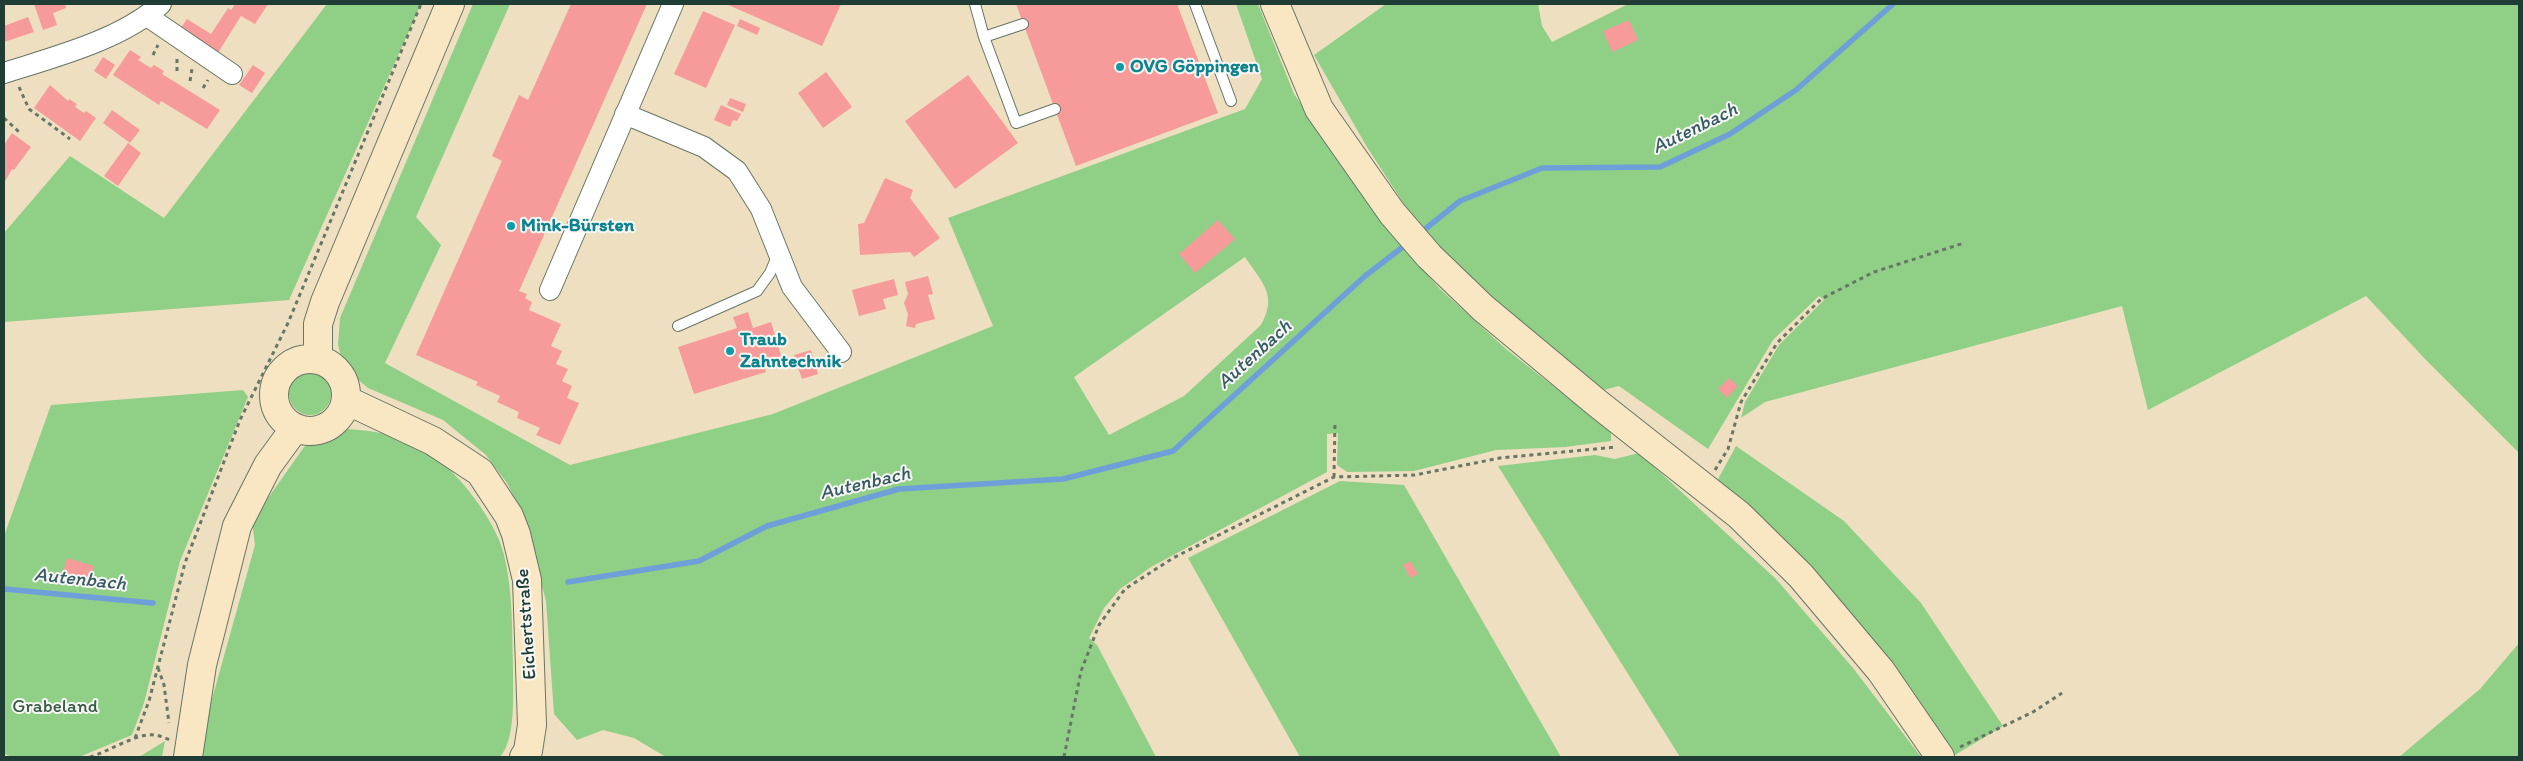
<!DOCTYPE html>
<meta charset="utf-8">
<style>
body{margin:0}
#map{position:relative;width:2523px;height:761px;overflow:hidden;background:#eedfc0;font-family:Itim,sans-serif}
canvas{display:block}
.frame{position:absolute;inset:0;border:5px solid #1f3d34;pointer-events:none}
</style>
<div id="map">
<canvas width="2523" height="761"></canvas>
<div class="frame"></div>
</div>
<script>
const g = document.querySelector('canvas').getContext('2d');
g.lineJoin = 'round';
function fillPath(path, color) {
  g.fillStyle = color;
  g.fill(path, 'evenodd');
}
function strokePath(path, color, width, dash) {
  g.strokeStyle = color;
  g.lineWidth = width;
  g.lineCap = dash ? 'butt' : 'round';
  g.setLineDash(dash || []);
  g.stroke(path);
}
function write(font, color, halo, rows, align = 'center') {
  g.font = font + ' Itim,sans-serif';
  g.lineWidth = 4;
  g.setLineDash([]);
  g.textBaseline = 'middle';
  g.strokeStyle = halo;
  g.fillStyle = color;
  for (const [text, x, y, turn = 0] of rows) {
    g.save();
    g.translate(x, y);
    g.rotate((+turn || 0) * Math.PI / 180);
    g.textAlign = isNaN(turn) ? turn : align;
    if (halo) g.strokeText(text, 0, 0);
    g.fillText(text, 0, 0);
    g.restore();
  }
}
const green = new Path2D(`
 M327,4H421L289,300L4,322V233L70,156L164,218Z
 M473,4H510L416,217L441,245L385,363L570,465L773,414L993,326L948,218L1245,109L1262,79L1236,4H1258L1294,94L1385,227L1440,289L1506,349L1611,432V441L1565,447L1496,450L1414,471L1347,472L1337,465L1338,433L1327,434V472L1151,567L1120,589L1104,608L1089,638L1097,645L1156,757H666L634,738L603,730L577,740L554,714L546,601L524,517L507,483L486,455L443,420L368,388L344,368L338,345L340,318ZM1245,257C1262,283 1278,294 1261,325L1184,396L1109,435L1074,377Z
 M1386,4H1538L1542,26L1552,42L1628,4H2519V453L2427,361L2366,296L2148,410L2122,306L1765,402L1741,418L1745,402L1779,345L1824,300L1819,296L1773,340L1708,449L1619,386L1603,390L1521,328L1426,238L1367,147L1314,55Z
 M289 394a21 21 0 1 1 42 0a21 21 0 1 1-42 0Z
 M243,390L248,397L180,561L144,703L132,735L79,757H12L4,754V536L51,405Z
 M347,429C373,431 400,434 423,448C453,465 497,521 504,555C513,592 512,631 513,669C513,693 516,739 500,757H203L207,717L255,545L252,521L304,447L325,436Z
 M1736,446L1844,521L1921,603L2003,726L1955,755L1889,665L1716,483Z
 M1639,453L1776,579L1853,668L1921,757H1680L1498,466L1595,455L1615,459Z
 M1340,481L1404,485L1561,757H1300L1188,558Z
 M2519,643V757H2399L2480,689Z
 M165,741L162,757H139Z`);
const stream = new Path2D(`
 M1419,234L1460,201L1542,168L1660,167L1730,134L1796,90L1893,4
 M568,582L699,561L767,526L899,489L1063,479L1173,451L1365,276L1408,243
 M4,589L153,603`);
const building = new Path2D(`
 M34,4H65L66,8L53,13L57,25L43,30Z
 M235,4H268L255,24L241,16L216,56L178,32L187,19L211,34L228,8L231,10Z
 M571,4H647L519,291L527,294L525,298L532,302L529,310L561,324L551,346L562,351L556,364L568,369L562,381L572,386L567,398L579,403L560,445L536,435L540,428L517,418L519,412L497,402L500,396L476,385L478,382L416,355L502,161L492,156L519,95L528,100Z
 M726,4H841L822,46Z
 M1016,4H1177L1218,113L1076,166Z
 M703,11L735,25L706,88L674,74Z
 M28,17L34,32L4,42V26Z
 M740,19L760,28L757,35L737,26Z
 M1629,20L1638,40L1612,52L1603,31Z
 M130,50L141,57L138,60L151,68L154,65L164,71L162,74L220,110L207,129L161,101L159,105L113,75Z
 M103,57L115,65L106,79L94,71Z
 M253,65L265,73L252,93L239,85Z
 M826,72L852,107L823,128L798,93Z
 M968,75L1018,143L955,189L905,121Z
 M50,85L68,101L69,99L77,104L75,107L84,113L86,111L96,118L80,141L34,108Z
 M730,98L746,104L743,112L727,105Z
 M721,105L741,114L737,121L733,120L730,127L714,120Z
 M112,110L140,130L130,143L103,123Z
 M12,133L31,147L14,170L12,169L4,183V145Z
 M128,143L141,153L118,186L104,176Z
 M885,178L913,190L910,198L940,238L914,257L910,252L860,255L858,224L864,223Z
 M1218,220L1235,239L1195,273L1179,254Z
 M928,276L933,294L928,295L935,319L916,324L915,328L906,326L908,314L904,303L908,294L905,282Z
 M894,279L898,295L883,299L886,309L859,316L852,290Z
 M748,312L753,328L771,322L781,356L763,362L766,372L694,394L678,347L737,328L733,317Z
 M811,350L818,374L802,379L794,355Z
 M1729,378L1738,386L1727,398L1718,389Z
 M67,558L94,566L90,580L63,572Z
 M1410,561L1418,574L1410,578L1403,565Z`);
const path = new Path2D(`
 M153,55L158,45
 M177,59V72
 M190,81L192,69
 M19,87L29,109L70,139
 M203,88L208,80
 M4,118L19,132
 M1715,470L1728,449L1741,402L1777,343L1821,299L1874,272L1964,243
 M1334,477L1335,421
 M158,668L164,685L169,723
 M135,738L149,701L185,563L240,420L288,323L421,4
 M1960,747L2033,712L2062,693
 M90,757C108,752 136,733 154,735C159,735 165,738 170,740
 M1064,757L1081,671L1099,625L1125,589L1173,558L1334,477L1415,475L1500,458L1616,447`);
const lane = new Path2D(`
 M975,4L984,37L1016,123L1055,109
 M1195,4L1231,101
 M984,37L1023,24
 M678,326L757,291L770,273L778,254`);
const street = new Path2D(`
 M147,16L232,74
 M4,73C54,57 121,40 161,4
 M625,114L704,147L737,171L761,209L792,287L841,352
 M550,290L673,4`);
const secondary = new Path2D(`
 M1275,4L1319,109L1392,213L1429,256L1483,308L1597,403L1739,515L1801,576L1881,671L1940,757
 M274 395a36 36 0 1 1 72 0a36 36 0 1 1-72 0Z
 M318,360V324L325,302L450,4
 M346,400L433,441L480,472L509,516L516,534L527,580L532,725L528,751L524,757
 M188,757L202,665L237,526L268,465L295,428`);
const markers = [
 [1120,67,5,"#0f9aa8"],
 [511,226,5,"#0f9aa8"],
 [730,351,5,"#0f9aa8"]
];
const cultureNames = [
 ["OVG Göppingen",1130,67],
 ["Mink-Bürsten",521,226],
 ["Traub",740,340],
 ["Zahntechnik",740,362]
];
const streetNames = [
 ["Eichertstraße",527,624,-94]
];
const parkNames = [
 ["Grabeland",55,707]
];
const waterNames = [
 ["Autenbach",1695,129,-26],
 ["Autenbach",1255,355,-42],
 ["Autenbach",865,484,-13],
 ["Autenbach",80,580,6]
];
fillPath(green, '#8fcf86');
strokePath(stream, '#6e9fd8', 5.5);
fillPath(building, '#f69b99');
strokePath(lane, '#677665', 12);
strokePath(street, '#677665', 22);
strokePath(secondary, '#677665', 30);
strokePath(path, '#677665', 3, [4, 4]);
strokePath(lane, '#fff', 10);
strokePath(street, '#fff', 20);
strokePath(secondary, '#f9e7c3', 28);
for (const [x, y, r, color] of markers) {
  const dot = new Path2D();
  dot.arc(x, y, r, 0, 2 * Math.PI);
  g.fillStyle = color;
  g.fill(dot);
  strokePath(dot, '#f6f6f2', 2);
}
write('bold 19px', '#0d838f', '#f6f6f2', cultureNames, 'left');
write('19px', '#1f3d34', '#f6f6f2', streetNames);
write('19px', '#355a44', '#f6f6f2', parkNames);
write('italic 20px', '#375a65', '#f6f6f2', waterNames);
</script>
